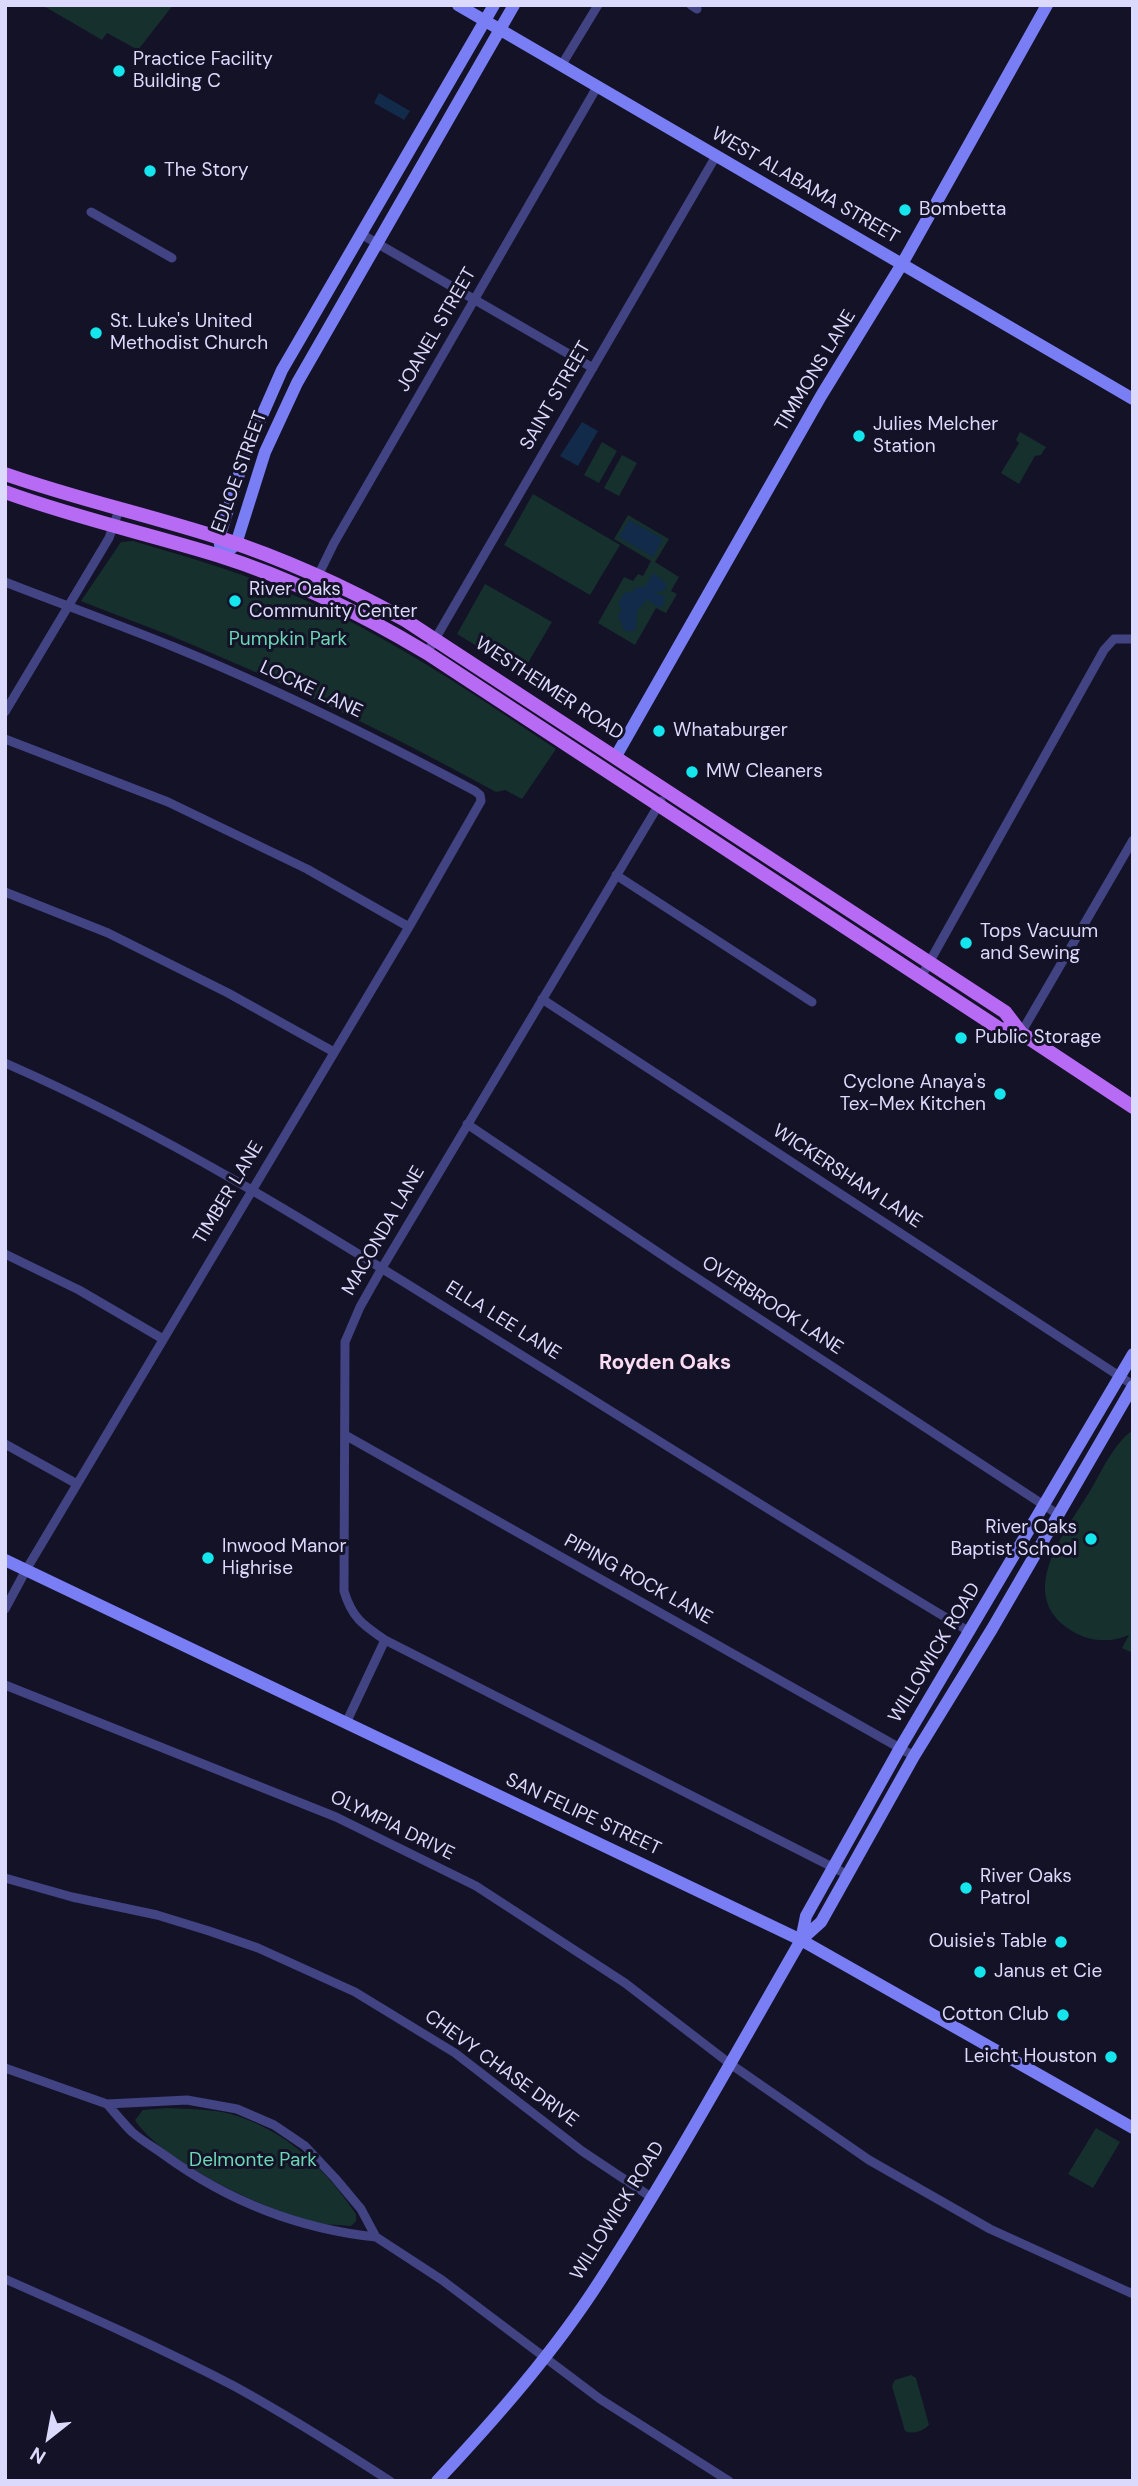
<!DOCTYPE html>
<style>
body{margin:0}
#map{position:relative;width:1138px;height:2486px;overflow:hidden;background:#141227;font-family:"DM Sans",sans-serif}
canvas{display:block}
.frame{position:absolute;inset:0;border:7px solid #dcdafc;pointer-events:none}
.north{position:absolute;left:14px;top:2402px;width:70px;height:70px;-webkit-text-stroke:5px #141227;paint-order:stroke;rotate:211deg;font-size:19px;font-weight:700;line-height:28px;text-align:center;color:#dcdafc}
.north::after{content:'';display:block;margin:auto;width:24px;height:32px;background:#dcdafc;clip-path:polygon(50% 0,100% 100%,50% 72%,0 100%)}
</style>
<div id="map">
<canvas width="1138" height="2486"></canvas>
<div class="frame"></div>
<div class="north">N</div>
</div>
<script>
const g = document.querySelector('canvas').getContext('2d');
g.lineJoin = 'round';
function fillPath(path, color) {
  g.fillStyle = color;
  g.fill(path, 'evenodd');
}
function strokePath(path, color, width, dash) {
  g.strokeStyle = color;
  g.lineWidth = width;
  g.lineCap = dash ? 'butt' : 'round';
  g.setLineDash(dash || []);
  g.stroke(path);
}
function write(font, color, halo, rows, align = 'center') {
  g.font = font + ' "DM Sans",sans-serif';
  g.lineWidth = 6;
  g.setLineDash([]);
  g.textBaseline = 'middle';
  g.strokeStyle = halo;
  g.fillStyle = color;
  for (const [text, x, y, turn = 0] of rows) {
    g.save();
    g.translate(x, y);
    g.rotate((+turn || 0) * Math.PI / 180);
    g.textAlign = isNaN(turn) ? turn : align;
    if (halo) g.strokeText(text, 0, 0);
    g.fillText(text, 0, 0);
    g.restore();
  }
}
const green = new Path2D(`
 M42,5H173L138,50L107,33L102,40Z
 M1020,432L1046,447L1041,455L1035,456L1019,484L1001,473L1019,443L1016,440Z
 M602,442L617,451L599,483L584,475Z
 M622,455L637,463L619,496L604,488Z
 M533,494L620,545L590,595L504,545Z
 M628,515L669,539L655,562L679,577L671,591L677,594L666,613L656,608L635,645L598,623L624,577L633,581L638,574L643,576L651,561L614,539Z
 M133,541C192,558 249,575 305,600C394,639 475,695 556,749L522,799L505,790L496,792C405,742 312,696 216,655C172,635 126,619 81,601L121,542Z
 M485,584L552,622L522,673L457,634Z
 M1133,1430V1648L1130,1652L1122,1648L1129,1635C1110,1643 1090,1642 1072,1631C1013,1595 1066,1531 1090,1491C1102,1471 1113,1444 1133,1430Z
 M167,2108C188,2109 211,2109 231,2114C286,2130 325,2168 356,2214V2221L351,2226C342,2225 332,2225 323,2224C275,2216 160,2161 135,2120L143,2110Z
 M1096,2128L1120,2142L1093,2188L1068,2174Z
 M911,2375L916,2378L929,2425C923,2431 913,2435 905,2431L892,2386L895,2380Z`);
const water = new Path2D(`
 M379,93L410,111L404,120L374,103Z
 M582,422L598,431L578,466L560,456Z
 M629,520L663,539L653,557L619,537Z
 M653,573L666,583V589L655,594L664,595L665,601L661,607H657L647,599L637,611L636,629L631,632L624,630L618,616L622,609L618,604L625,592L630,593L637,587H645Z`);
const street = new Path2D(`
 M691,5L697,9
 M561,66L598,5
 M91,212L172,258
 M361,234L593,368
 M5,582C61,604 118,624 174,647C277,689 377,739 475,791L480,795L481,801L409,927L26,1570L5,1609
 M310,592L334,543L597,87
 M427,653L716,156
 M5,712L109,538L119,510
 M5,739L168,802L307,869L409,927
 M661,801L382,1268L360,1307L345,1342L344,1591C352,1618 363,1625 385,1640L848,1875
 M616,875L812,1002
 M5,892L108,933L228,993L334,1052
 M921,977L1104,650L1114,639H1133
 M542,999L1133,1385
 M1021,1033L1133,840
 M5,1063C163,1132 311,1224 457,1315C628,1421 797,1529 970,1632
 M467,1124L674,1263L1059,1515
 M5,1254L79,1290L163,1339
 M345,1435L914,1756
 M5,1444L77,1484
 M5,1685L336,1817L476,1886L625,1983L729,2063L869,2160L990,2229L1133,2294
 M346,1723L385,1640
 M5,1878L72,1897L157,1915L209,1931L258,1948L355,1992L455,2053L582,2151L651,2197
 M5,2068L107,2104L187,2100L237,2109L274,2125L305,2146L335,2178L361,2209L376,2237L442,2280L600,2399L729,2481
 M107,2104C115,2113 123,2123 132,2132C141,2140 153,2147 163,2154C226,2200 299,2229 376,2237
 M5,2279C82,2313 159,2347 234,2386C287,2415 339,2448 390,2481`);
const secondary = new Path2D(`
 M458,5L1133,399
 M222,557L236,544L265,452L297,383L514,5
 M222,557L219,538L246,452L282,370L494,5
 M616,756L821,396L902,264L1047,5
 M5,1560L801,1940L1133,2128
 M801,1940L821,1922L914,1756L992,1629L1133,1386
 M437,2481C496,2418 555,2351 601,2279C672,2169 736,2053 801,1940L806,1916L900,1748L1133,1354`);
const primary = new Path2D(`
 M5,474C76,499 149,515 220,538C284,559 346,587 405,620L1005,1012L1021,1033L1133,1107
 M5,492C76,518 149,534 220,556C293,579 362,614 427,653L1000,1029L1021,1033`);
const markers = [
 [119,71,7,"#15e6ed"],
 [150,171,7,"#15e6ed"],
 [905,210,7,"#15e6ed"],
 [96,333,7,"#15e6ed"],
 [859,436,7,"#15e6ed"],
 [235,601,7,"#15e6ed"],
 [659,731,7,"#15e6ed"],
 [692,772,7,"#15e6ed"],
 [966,943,7,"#15e6ed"],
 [961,1038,7,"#15e6ed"],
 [1000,1094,7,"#15e6ed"],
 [1091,1539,7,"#15e6ed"],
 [208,1558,7,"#15e6ed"],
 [966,1888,7,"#15e6ed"],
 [1061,1942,7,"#15e6ed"],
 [980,1972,7,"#15e6ed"],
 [1063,2015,7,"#15e6ed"],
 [1111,2057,7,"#15e6ed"]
];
const poiNames = [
 ["Practice Facility",133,60],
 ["Building C",133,82],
 ["The Story",164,171],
 ["Bombetta",919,210],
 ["St. Luke's United",110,322],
 ["Methodist Church",110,344],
 ["Julies Melcher",873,425],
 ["Station",873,447],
 ["River Oaks",249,590],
 ["Community Center",249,612],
 ["Whataburger",673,731],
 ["MW Cleaners",706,772],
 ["Tops Vacuum",980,932],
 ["and Sewing",980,954],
 ["Public Storage",975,1038],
 ["Cyclone Anaya's",986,1083,"right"],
 ["Tex-Mex Kitchen",986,1105,"right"],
 ["River Oaks",1077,1528,"right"],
 ["Baptist School",1077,1550,"right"],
 ["Inwood Manor",222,1547],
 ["Highrise",222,1569],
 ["River Oaks",980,1877],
 ["Patrol",980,1899],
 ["Ouisie's Table",1047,1942,"right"],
 ["Janus et Cie",994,1972],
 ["Cotton Club",1049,2015,"right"],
 ["Leicht Houston",1097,2057,"right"]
];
const streetNames = [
 ["WEST ALABAMA STREET",805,186,30],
 ["JOANEL STREET",437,330,-60],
 ["TIMMONS LANE",816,371,-59],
 ["SAINT STREET",556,396,-60],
 ["EDLOE STREET",240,472,-70],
 ["WESTHEIMER ROAD",549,689,33],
 ["LOCKE LANE",311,690,25],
 ["WICKERSHAM LANE",847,1177,33],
 ["TIMBER LANE",229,1193,-59],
 ["MACONDA LANE",384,1231,-60],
 ["OVERBROOK LANE",772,1306,33],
 ["ELLA LEE LANE",503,1321,32],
 ["PIPING ROCK LANE",638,1580,29],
 ["WILLOWICK ROAD",935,1653,-59],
 ["SAN FELIPE STREET",583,1815,25],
 ["OLYMPIA DRIVE",392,1826,26],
 ["CHEVY CHASE DRIVE",501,2069,36],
 ["WILLOWICK ROAD",618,2211,-58]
];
const parkNames = [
 ["Pumpkin Park",288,640],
 ["Delmonte Park",253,2161]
];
const neighbourhoodNames = [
 ["Royden Oaks",665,1363]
];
fillPath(green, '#15302d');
fillPath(water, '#132b4a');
strokePath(street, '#414382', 9);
strokePath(secondary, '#797ef5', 12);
strokePath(primary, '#b76af3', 14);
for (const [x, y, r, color] of markers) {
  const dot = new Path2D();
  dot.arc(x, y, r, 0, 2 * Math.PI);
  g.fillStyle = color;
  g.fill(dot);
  strokePath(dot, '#141227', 2.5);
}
write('19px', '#dcdafc', '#141227', poiNames, 'left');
write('19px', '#dcdafc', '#141227', streetNames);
write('19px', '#6bd7b5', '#141227', parkNames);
write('bold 21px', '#fcdcf3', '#141227', neighbourhoodNames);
</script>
